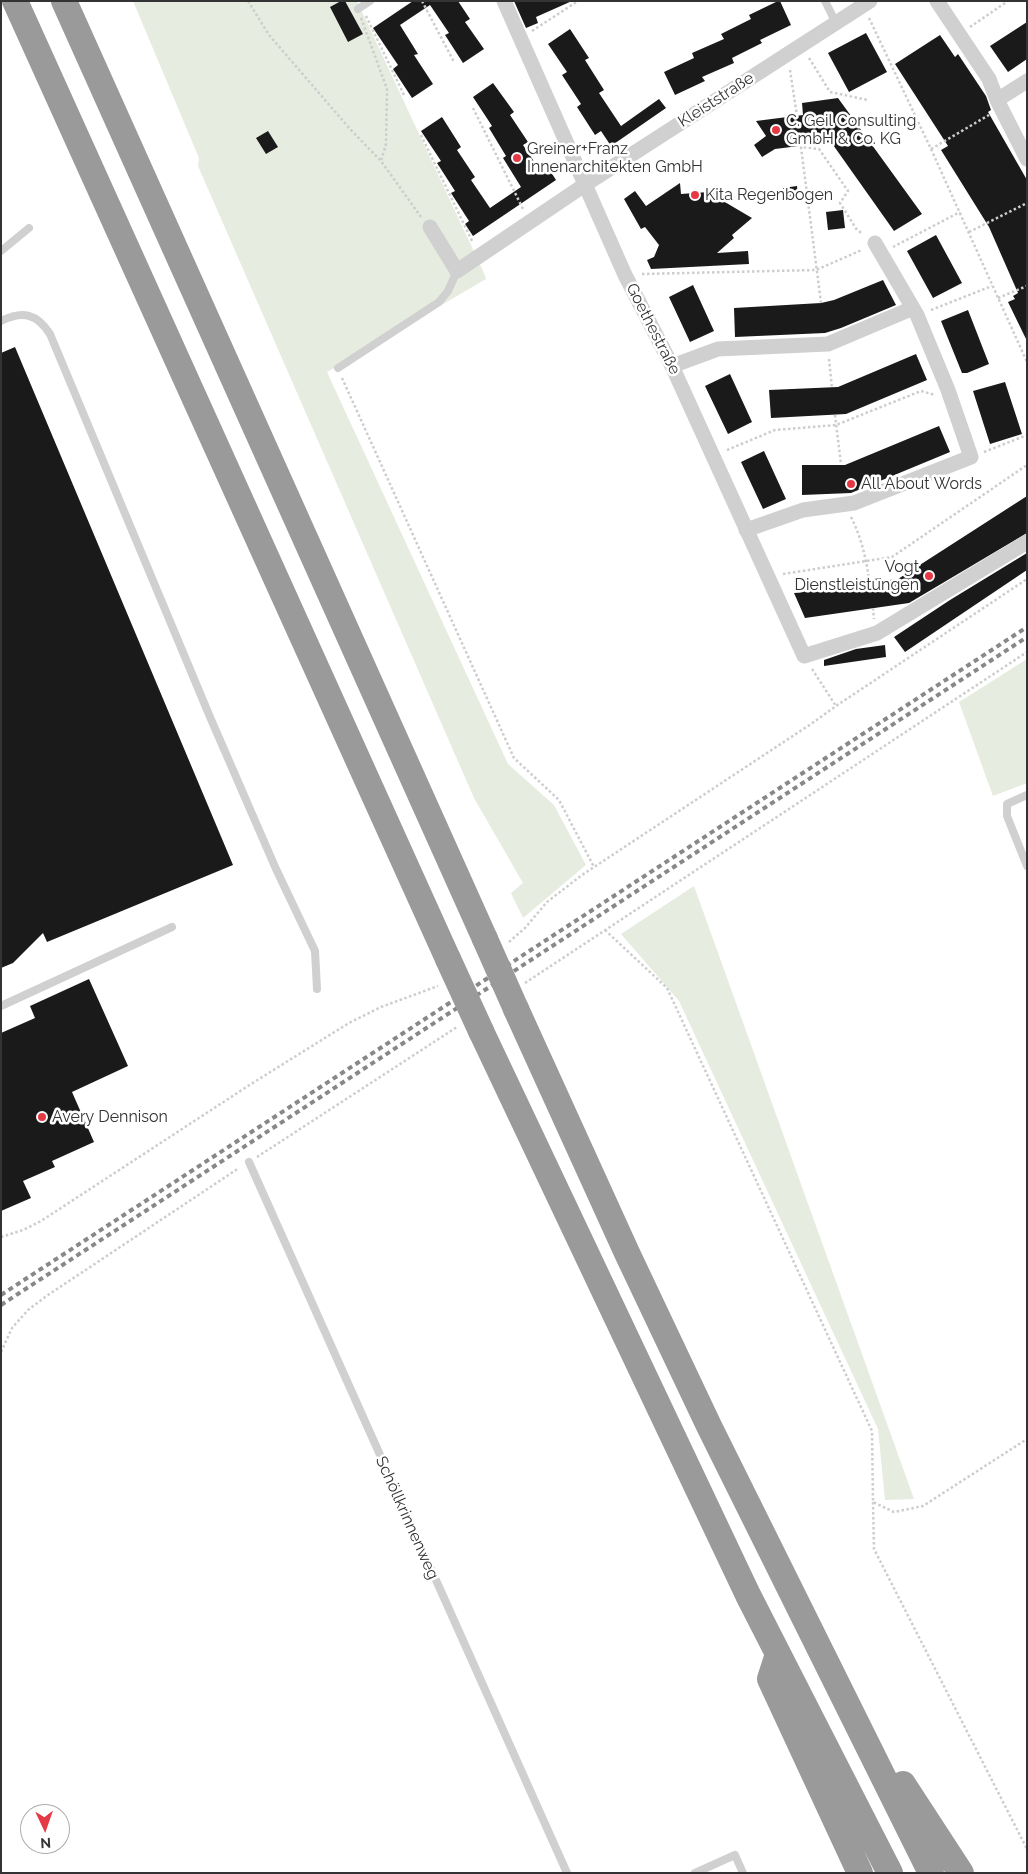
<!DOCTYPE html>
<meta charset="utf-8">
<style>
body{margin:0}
#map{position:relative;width:1028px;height:1874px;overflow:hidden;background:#fff;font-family:Raleway,sans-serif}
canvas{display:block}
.frame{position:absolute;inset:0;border:2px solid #333;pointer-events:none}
.north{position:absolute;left:20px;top:1804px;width:50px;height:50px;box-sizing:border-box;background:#fff;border:1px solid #adadad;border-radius:50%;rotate:177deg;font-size:14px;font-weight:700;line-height:20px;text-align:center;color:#333}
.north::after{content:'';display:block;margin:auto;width:18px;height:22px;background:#e63946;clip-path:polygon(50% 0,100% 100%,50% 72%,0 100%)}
</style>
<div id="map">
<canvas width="1028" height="1874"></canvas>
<div class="frame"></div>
<div class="north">N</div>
</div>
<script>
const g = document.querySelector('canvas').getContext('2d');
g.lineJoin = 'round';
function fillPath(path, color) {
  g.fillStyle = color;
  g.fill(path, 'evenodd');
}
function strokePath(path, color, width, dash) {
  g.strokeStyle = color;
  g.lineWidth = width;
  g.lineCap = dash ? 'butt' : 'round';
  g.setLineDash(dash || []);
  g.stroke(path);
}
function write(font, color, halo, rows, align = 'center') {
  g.font = font + ' Raleway,sans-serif';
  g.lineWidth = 5;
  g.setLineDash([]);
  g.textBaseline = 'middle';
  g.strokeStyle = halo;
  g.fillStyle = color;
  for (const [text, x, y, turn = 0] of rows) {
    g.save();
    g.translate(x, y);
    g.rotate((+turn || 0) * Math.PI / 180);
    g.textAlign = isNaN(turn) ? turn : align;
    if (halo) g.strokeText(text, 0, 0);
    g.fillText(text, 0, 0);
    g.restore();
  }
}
const green = new Path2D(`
 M133,1H357L483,271L486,279L327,372L508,764L554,805L586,865L523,918L511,893L523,883L474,798L198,166L199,158Z
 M1027,659V783L993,796L959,702Z
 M694,886L914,1499L885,1500L878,1429L679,1001L621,934Z`);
const building = new Path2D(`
 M341,1H345L363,34L348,42L330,7Z
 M413,1H458L470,19L465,22L484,49L463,63L445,35L449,33L430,5L400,25L418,54L414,55L433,84L412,98L393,69L398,65L373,28Z
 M514,1H572L536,17L538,23L526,28Z
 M778,1H780L791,25L760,40L762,43L732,58L734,63L702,77L705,81L675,95L664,72L694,58L692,53L724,39L721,34L751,19L749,15Z
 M1027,22V59L1008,72L990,46Z
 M570,29L589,58L585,60L604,90L599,93L621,126L659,99L666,108L611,146L601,131L595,135L577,107L581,104L562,75L567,72L548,44Z
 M866,33L887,72L849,92L828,53Z
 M940,35L955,57L958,54L986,96L991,110L988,112L1027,180V341L1008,302L1015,299L1013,296L1018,293L989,227L941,150L948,146L895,64Z
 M493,83L514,112L510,115L528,142L523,145L533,160L542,174L549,169L556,180L473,236L465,224L469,221L451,193L455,191L437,163L441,161L421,131L442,117L461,147L457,150L475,177L471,180L490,208L521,187L503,158L506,156L489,128L492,126L473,97Z
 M838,98L922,214L894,231L831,142L775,149L762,157L754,145L766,136L756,121L803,115L802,103Z
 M268,131L278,147L266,154L256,138Z
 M680,183L681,194L722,191L718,198L752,218L732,235L734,238L717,253L748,251L749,264L651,269L647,260L654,257L659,245L645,227L641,229L624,199L635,191L646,206Z
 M797,186L798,198L784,199L783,188Z
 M843,210L845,228L828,230L826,212Z
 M936,235L962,283L933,298L907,251Z
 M883,280L896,305L841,328L825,333L735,337L734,308L821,303L834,300Z
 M693,285L714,331L690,342L669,297Z
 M968,310L989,364L967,373H962L941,321Z
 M15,347L233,865L47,942L43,933L13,963L1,968V353Z
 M916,354L927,380L846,414L771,418L769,390L838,387Z
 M730,374L752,422L728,434L705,386Z
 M1005,382L1022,434L990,444L973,391Z
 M939,426L950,452L851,493L802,495V465H845Z
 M764,451L786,499L763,509L741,462Z
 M1027,496V533L909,603L805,618L794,593L853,585V582L881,578V581L898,579Z
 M1027,553V570L905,652L894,637L950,600Z
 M885,645L886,657L824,666V660L856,649Z
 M89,979L128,1066L72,1092L94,1142L52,1161L55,1167L23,1181L31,1198L1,1211V1033L35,1018L30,1006Z`);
const path = new Path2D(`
 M248,1L269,35L350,129L381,161L421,217
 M422,1L454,62
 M366,16L405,97
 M361,18L387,89L386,144L381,161
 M869,18L931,149L1027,362
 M970,27L1008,1
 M532,31L578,1
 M809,58L830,92L868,100
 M790,70L797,116
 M473,108L523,209
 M421,135L473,243
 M931,149L989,115
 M969,232L1027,203
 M893,247L960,212
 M642,274L816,270L862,250
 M998,298L1027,286
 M821,303L801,147L819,149L848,191L840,203L857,230L863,234
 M931,310L992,286
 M829,359L832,388
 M342,378L514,758L559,800L594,867
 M835,415L841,464
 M727,450L775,430L836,425L921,391L935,395
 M984,452L1027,435
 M851,517C861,537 866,557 869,580
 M783,574L892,557L1027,465
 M873,608L874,619
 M812,669L836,706
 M605,930L667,988L872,1431L873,1502L894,1512L923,1506L1027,1439
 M509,942L525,928L547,902L582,875L811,724L836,706L1027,579
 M525,983L1027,652
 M257,1157L457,1027
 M1,1237L23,1230L41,1221L251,1084L349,1023L381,1007L438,986
 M1,1352L12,1328L28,1310L45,1297L239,1168
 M873,1502L874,1549L1027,1849`);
const lane = new Path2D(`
 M825,1L836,23
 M358,9L370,1
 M1,251L29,228
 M1,321C23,310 37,314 50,334L210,717L276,869L315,951L317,989
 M338,368L439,302L448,291L457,271
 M1027,795L1007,804V816L1027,866
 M1,1006L172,927
 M249,1162L567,1873
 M695,1873L735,1855L743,1873`);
const street = new Path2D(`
 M504,1L625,275L672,366L804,656L877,633L1027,542
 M937,1L989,79L997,100L1027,159
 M997,100L1027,81
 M430,227L457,271L586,184L870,1
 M672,366L718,349L828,344L913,308
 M746,530L803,510L854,503L971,457L948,390L917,315L875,243`);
const highway = new Path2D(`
 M15,1L448,959
 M64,1L485,939
 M516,1009L627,1253L709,1426L931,1873
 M481,1031L748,1595L890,1873
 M778,1654L770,1679L860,1873
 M903,1784L961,1873`);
const rail = new Path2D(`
 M1,1295L1027,627
 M1,1305L1027,637`);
const highwayBridge = new Path2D(`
 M485,939L516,1009
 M448,959L481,1031`);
const markers = [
 [776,130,5,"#e63946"],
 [517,158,5,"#e63946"],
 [695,195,5,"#e63946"],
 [851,484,5,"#e63946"],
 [929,576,5,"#e63946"],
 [42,1117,5,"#e63946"]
];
const streetNames = [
 ["Kleiststraße",716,100,-33],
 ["Goethestraße",653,329,63],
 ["Schöllkrinnenweg",407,1518,66]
];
const poiNames = [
 ["C. Geil Consulting",786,121],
 ["GmbH & Co. KG",786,139],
 ["Greiner+Franz",527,149],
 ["Innenarchitekten GmbH",527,167],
 ["Kita Regenbogen",705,195],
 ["All About Words",861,484],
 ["Vogt",919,567,"right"],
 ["Dienstleistungen",919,585,"right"],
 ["Avery Dennison",52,1117]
];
fillPath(green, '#e6ecdf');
fillPath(building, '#1a1a1a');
strokePath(path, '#cdcdcd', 2.5, [2.5, 2.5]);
strokePath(lane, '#d0d0d0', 8);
strokePath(street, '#d0d0d0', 15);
strokePath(highway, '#9a9a9a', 26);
strokePath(rail, '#888', 4, [5, 4]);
strokePath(highwayBridge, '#9a9a9a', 26);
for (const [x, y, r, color] of markers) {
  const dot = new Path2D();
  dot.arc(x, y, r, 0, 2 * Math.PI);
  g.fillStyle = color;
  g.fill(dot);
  strokePath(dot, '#fff', 2);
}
write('16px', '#333', '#fff', streetNames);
write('16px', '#333', '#fff', poiNames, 'left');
</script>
